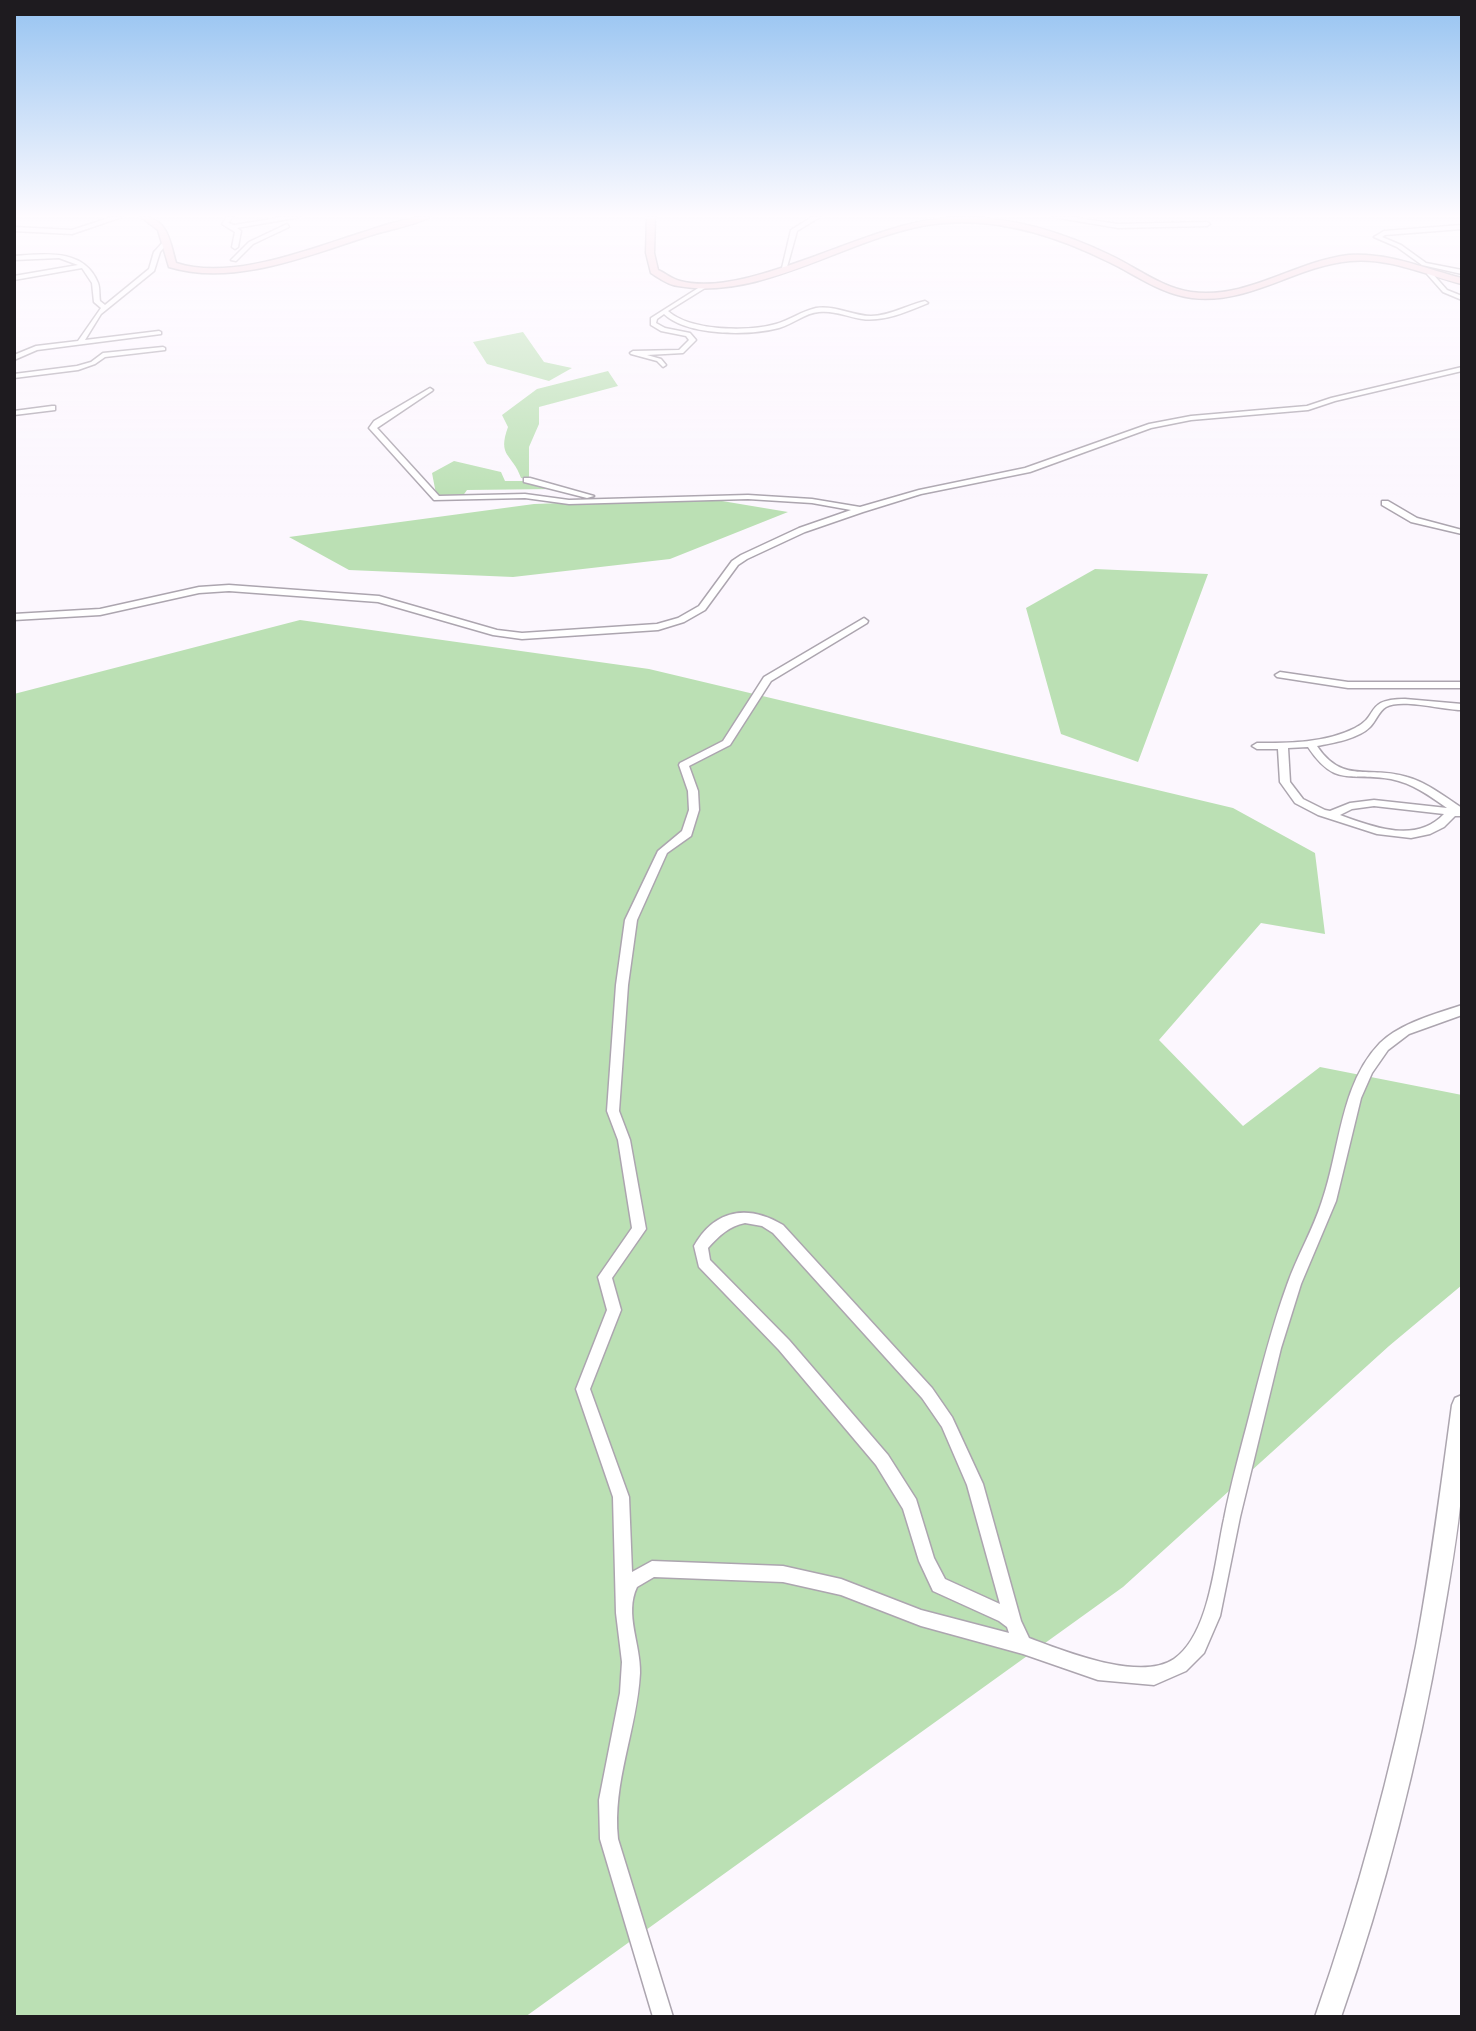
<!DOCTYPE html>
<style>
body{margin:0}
#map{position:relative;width:1476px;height:2031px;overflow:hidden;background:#fcf7fe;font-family:"PT Sans",sans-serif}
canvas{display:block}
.frame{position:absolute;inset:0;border:16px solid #1e1b1f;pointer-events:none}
</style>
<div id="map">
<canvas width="1476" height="2031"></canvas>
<div class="frame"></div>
</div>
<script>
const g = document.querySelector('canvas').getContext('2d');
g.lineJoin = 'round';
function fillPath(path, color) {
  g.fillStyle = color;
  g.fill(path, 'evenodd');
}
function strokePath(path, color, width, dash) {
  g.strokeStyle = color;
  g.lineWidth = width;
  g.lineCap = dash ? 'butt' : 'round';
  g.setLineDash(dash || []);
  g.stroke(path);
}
const green = new Path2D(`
 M523,332L544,362L572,368L549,381L487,364L473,342Z
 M608,371L618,386L539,407V424L529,447V479L521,478C512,453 497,457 508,427L502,415L537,389Z
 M454,461L501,472L505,481H543L555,489L467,490L462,497L437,499L432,473Z
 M704,498L788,512L670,559L513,577L349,570L289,537L534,504Z
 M1095,569L1208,574L1138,762L1061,734L1026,608Z
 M300,620L649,669L1233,808L1315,853L1325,934L1261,923L1159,1040L1243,1126L1320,1067L1462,1095V1285L1389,1346L1123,1587L525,2017H14V694Z`);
const minor = new Path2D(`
 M112,217H122L72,234L14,231V227L72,230Z
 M227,217H233L228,223L234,225L284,217H300L237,228L241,231L238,247L235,249L232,247L235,232L222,224Z
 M812,217H820L797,231L787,267L782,268L791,230Z
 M1053,217H1070L1118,224L1207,222L1210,224L1207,226L1118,228Z
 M287,224L289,227L253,244L236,261L231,260L249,242Z
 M1462,225V229L1385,235L1382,237L1401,245L1426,263L1462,270V274L1422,265L1397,247L1374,237L1384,231Z
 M164,241L169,242L160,252L154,271L101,314L85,340L159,331L161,332V334L37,350L14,360V355L36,346L78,341L101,308L94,302L92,283L82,268L14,280V276L78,265L59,258L14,260V256C44,254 84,248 98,283C100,288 99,296 100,301L105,305L149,269L154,252Z
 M1427,272H1431L1447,290L1462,296V300L1443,292L1427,274Z
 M703,285L705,288L668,311C690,331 748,332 776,324C790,320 802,311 816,308C835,305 853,316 871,316C890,316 907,305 925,301L928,303C909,311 884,322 862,319C848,317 834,310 819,312C805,313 793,324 779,328C749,336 687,336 664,314L657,319L656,323L665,328L690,333L696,340L683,353L647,355L661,359L666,365L663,367L657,361L631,354L630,353L633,351L679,350L689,340L686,336L661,331L651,325V318Z
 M163,347L165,348V350L105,357L95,364L78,370L14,378V374L77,366L91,362L103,353Z
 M1462,367V371L1335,401L1308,410L1191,420L1151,428L1030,472L921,494L863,512L805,532L747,559L738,565L705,610L684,622L658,630L522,639L493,635L378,602L229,591L199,593L100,615L14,620V614L100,609L199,587L229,585L379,596L497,630L522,633L657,624L678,618L699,606L732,561L741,555L799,528L851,510L812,503L748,499L569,504L525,498L434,500L369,428L374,421L430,388L433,390L432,391L377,428L439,496L525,494L569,500L748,495L812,499L860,507L919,490L1025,468L1149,424L1191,416L1307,406L1331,398Z
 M52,406H55V410L14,415V411Z
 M524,478H530L594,496L587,498L524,482Z
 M1382,501H1388L1417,518L1462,530V534L1411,522L1382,505Z
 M864,618L868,621L867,623L771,681L730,745L689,766L698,791L699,810L691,836L667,853L637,920L628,985L619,1111L630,1140L646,1229L612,1278L621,1310L590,1389L629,1497L632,1572L652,1561L783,1566L841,1579L921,1610L1009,1633L1007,1627L999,1621L933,1591L919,1561L903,1509L876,1465L779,1350L699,1267L694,1246C715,1209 748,1204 783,1225L932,1388L952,1417L983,1484L1021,1621L1029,1638C1064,1651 1140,1682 1174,1659C1210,1634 1215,1559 1224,1519C1231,1483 1241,1448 1250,1413C1261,1370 1272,1326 1287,1285C1297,1256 1313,1230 1322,1201C1340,1150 1340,1084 1380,1043C1401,1023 1435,1014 1462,1005V1015L1409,1034L1388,1050L1372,1073L1361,1098L1336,1201L1301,1284L1281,1348L1240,1517L1220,1616L1204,1653L1186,1671L1154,1685L1098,1680L1023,1654L921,1626L841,1595L783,1582L654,1577L637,1587C624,1614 641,1645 640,1673C637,1730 612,1782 618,1839L673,2017H653L600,1839L599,1800L620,1693L622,1662L616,1613L613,1497L576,1389L607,1310L598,1277L632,1228L618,1140L607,1111L616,985L625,920L658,851L682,831L689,810L688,791L679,765L680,763L723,741L764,677ZM745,1223L762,1226L773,1233L922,1398L942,1427L967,1485L1000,1604L945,1579L934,1558L916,1499L888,1455L789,1340L710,1260L708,1248C719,1236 729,1226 745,1223Z
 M1280,672L1348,682H1462V688H1348L1277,677L1275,675Z
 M1405,699L1462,704V710C1443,710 1401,698 1386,707C1379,711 1376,721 1370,727C1358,739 1333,743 1317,746C1343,785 1369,765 1407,777C1428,783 1445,797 1462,808V816H1455L1444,827L1430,834L1411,838L1377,834L1318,815L1295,803L1280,782L1278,749H1257L1252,746L1257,743C1290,743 1325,743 1355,728C1380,716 1364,699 1405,699ZM1308,747C1335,788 1350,772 1391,779C1412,783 1430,796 1447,808L1374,800L1350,803L1330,811L1325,810L1303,799L1290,782L1288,748ZM1374,806L1444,814C1416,844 1373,827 1340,815L1352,809Z`);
const tertiary = new Path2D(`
 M1462,1395C1462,1425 1464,1456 1462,1486C1458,1534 1449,1583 1441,1630C1418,1762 1385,1891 1341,2017H1315C1357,1896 1391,1773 1416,1646C1431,1566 1441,1486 1452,1405L1455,1398Z`);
const secondary = new Path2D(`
 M141,217C168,217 170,242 176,263C232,281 309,249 364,232C386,225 407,217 430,217C413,226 390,229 372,235C309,255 234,287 169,267L158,230Z
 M647,217H655L654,253L658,270C665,273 672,279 680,281C747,299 864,226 938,219C999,212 1059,230 1114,257C1138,269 1163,288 1191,292C1247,300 1295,261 1349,255C1388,252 1426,269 1462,278V284C1426,275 1388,257 1350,261C1295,266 1249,305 1192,298C1161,294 1136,275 1109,262C1055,235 995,216 934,224C851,235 763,302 678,286C668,285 659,278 651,273L646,253Z`);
fillPath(green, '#bbe0b4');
strokePath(minor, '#aca5af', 3);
strokePath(tertiary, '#aca5af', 3);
strokePath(secondary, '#aca5af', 3);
fillPath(minor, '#fff');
fillPath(tertiary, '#fff');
fillPath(secondary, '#f4d0d7');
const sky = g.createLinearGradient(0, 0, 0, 502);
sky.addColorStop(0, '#96c3f1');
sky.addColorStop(0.43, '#fefbff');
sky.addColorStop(1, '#fefbff00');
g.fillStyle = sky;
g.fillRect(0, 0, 1476, 502);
</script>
